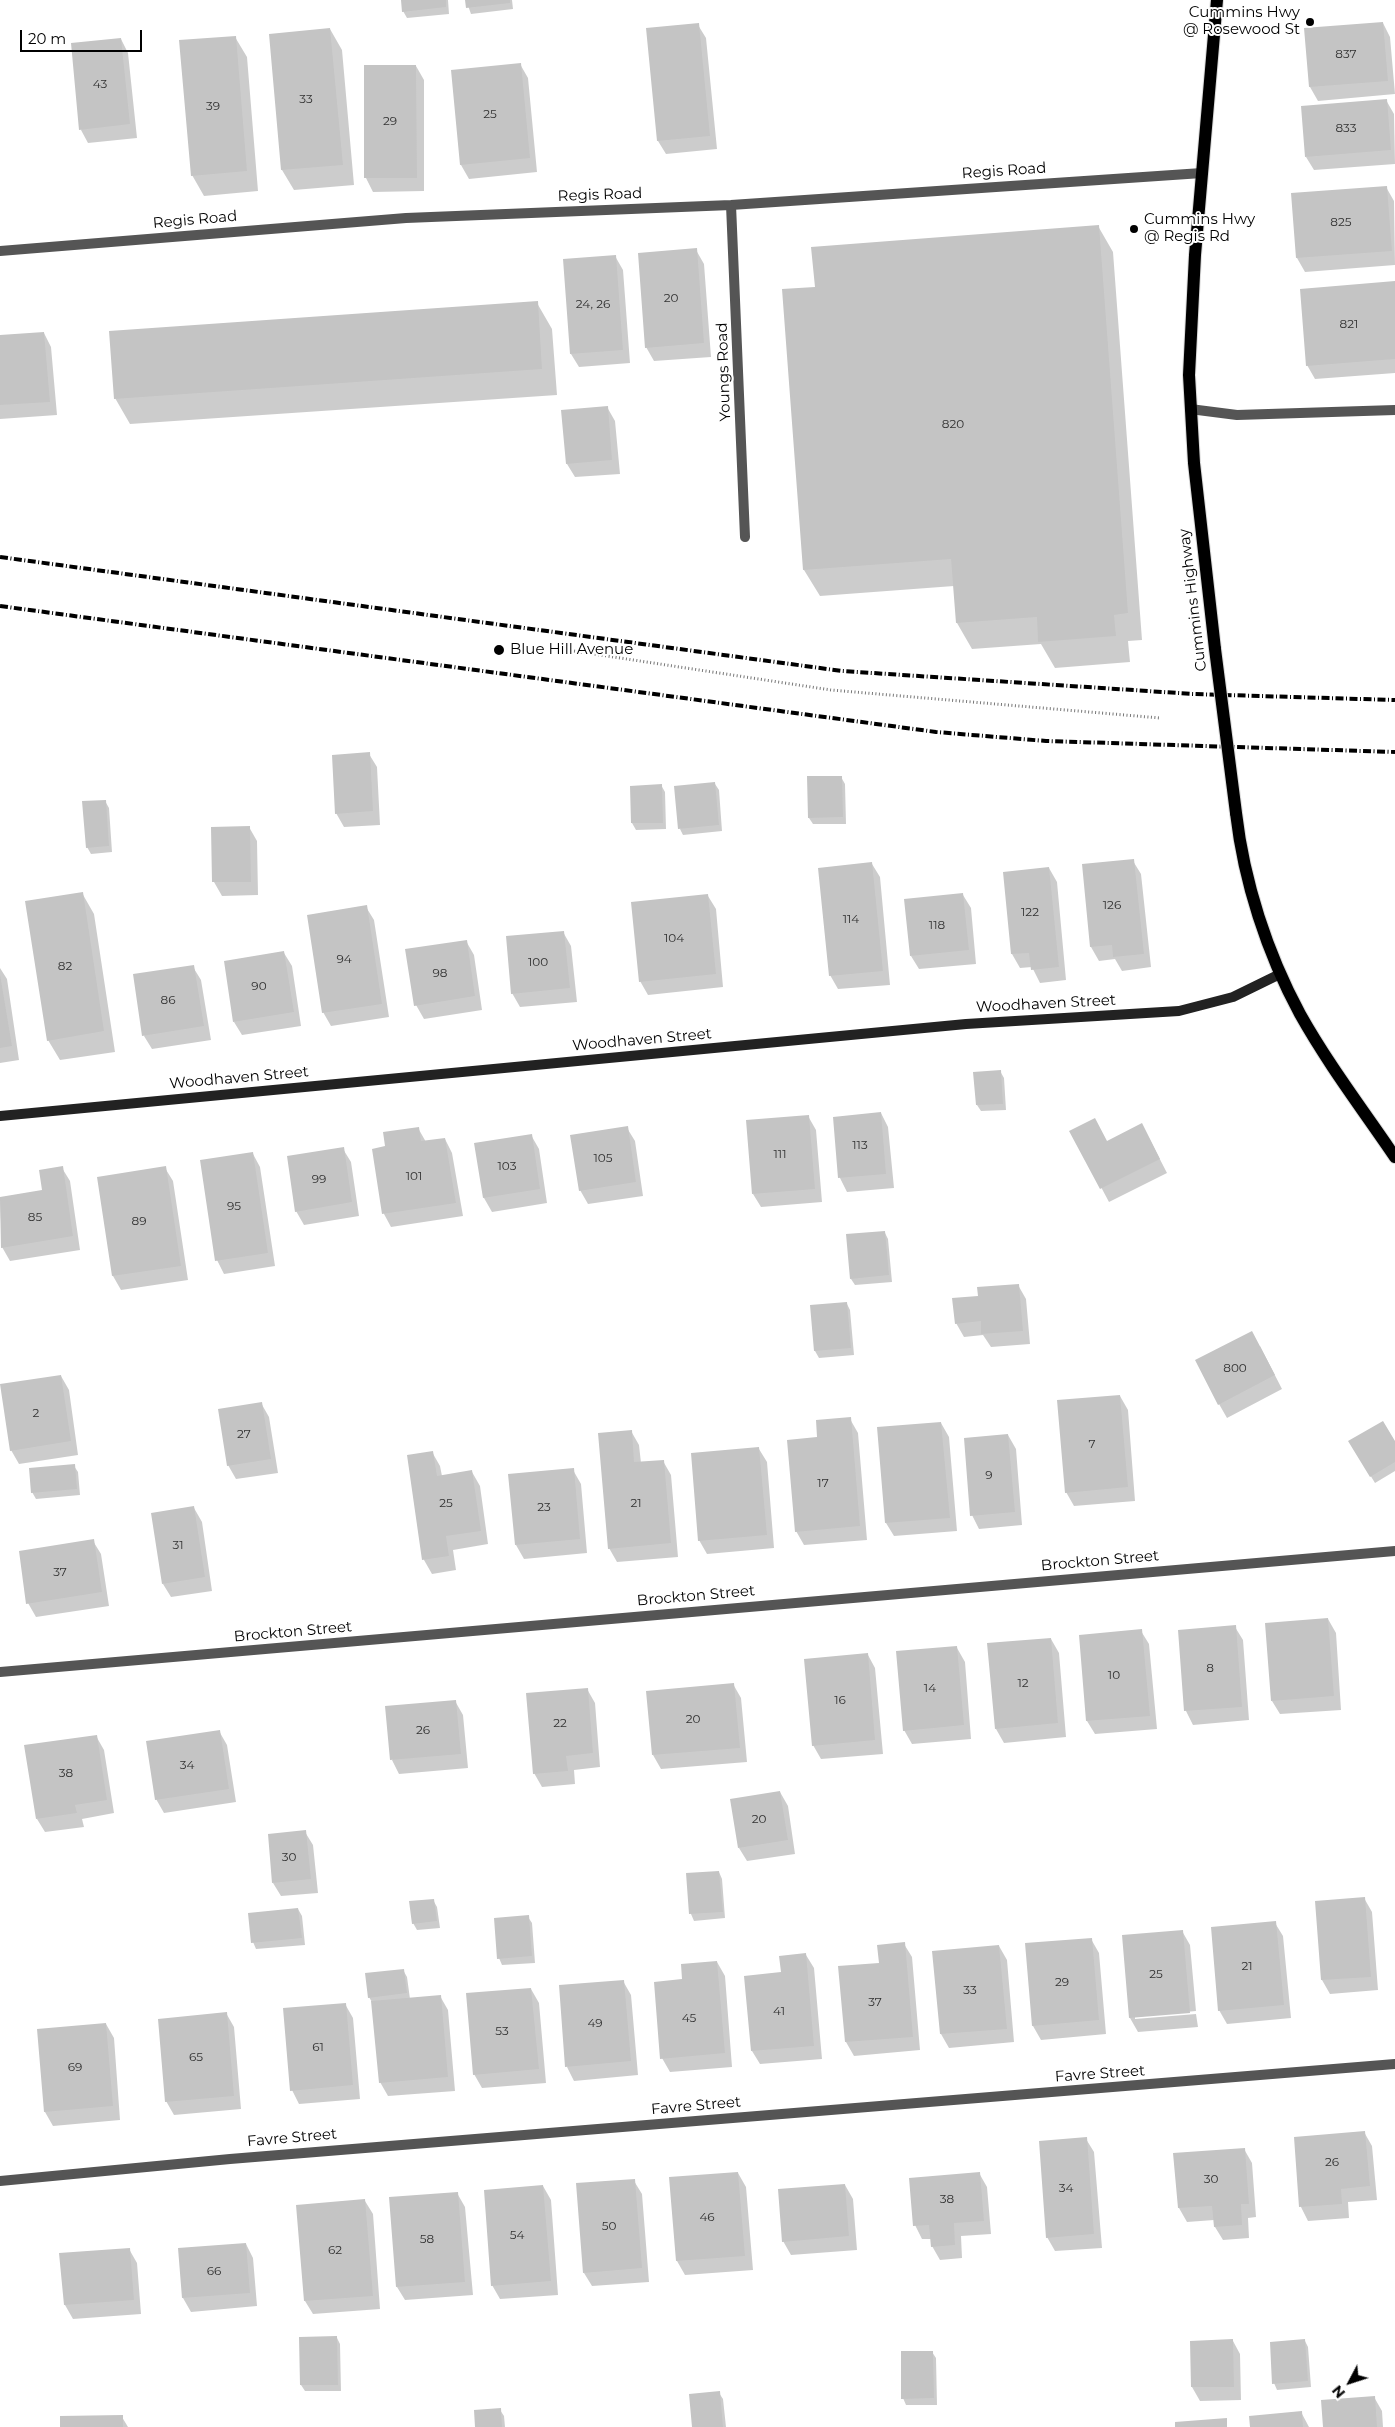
<!DOCTYPE html>
<style>
body{margin:0}
#map{position:relative;width:1395px;height:2427px;overflow:hidden;background:#fff;font-family:Montserrat,sans-serif}
canvas{display:block}
.north{position:absolute;left:1325px;top:2357px;width:50px;height:50px;-webkit-text-stroke:4px #fff;paint-order:stroke;rotate:230deg;font-size:14px;font-weight:700;line-height:20px;text-align:center;color:#000}
.north::after{content:'';display:block;margin:auto;width:18px;height:22px;background:#000;clip-path:polygon(50% 0,100% 100%,50% 72%,0 100%)}
.scale{position:absolute;left:20px;top:30px;width:122px;height:22px;box-sizing:border-box;border:2px solid #000;border-top:0;padding-left:6px;font-size:15px;line-height:18px;white-space:nowrap;color:#000;-webkit-text-stroke:4px #fff;paint-order:stroke}
</style>
<div id="map">
<canvas width="1395" height="2427"></canvas>
<div class="north">N</div>
<div class="scale">20 m</div>
</div>
<script>
const g = document.querySelector('canvas').getContext('2d');
g.lineJoin = 'round';
function fillPath(path, color) {
  g.fillStyle = color;
  g.fill(path, 'evenodd');
}
function strokePath(path, color, width, dash) {
  g.strokeStyle = color;
  g.lineWidth = width;
  g.lineCap = dash ? 'butt' : 'round';
  g.setLineDash(dash || []);
  g.stroke(path);
}
function write(font, color, halo, rows, align = 'center') {
  g.font = font + ' Montserrat,sans-serif';
  g.lineWidth = 4;
  g.setLineDash([]);
  g.textBaseline = 'middle';
  g.strokeStyle = halo;
  g.fillStyle = color;
  for (const [text, x, y, turn = 0] of rows) {
    g.save();
    g.translate(x, y);
    g.rotate((+turn || 0) * Math.PI / 180);
    g.textAlign = isNaN(turn) ? turn : align;
    if (halo) g.strokeText(text, 0, 0);
    g.fillText(text, 0, 0);
    g.restore();
  }
}
const shadow = new Path2D(`
 M402,0H448L449,14L407,18L403,11Z
 M466,0H512L513,9L471,14Z
 M1383,23L1390,37L1395,94L1318,101L1310,87L1306,29Z
 M698,25L706,38L717,149L666,154L658,141Z
 M330,29L342,50L354,185L294,190L282,170L270,35Z
 M235,37L247,57L258,191L204,196L192,175Z
 M121,39L128,53L137,138L88,143L81,130Z
 M520,64L528,78L537,172L469,179L461,165L452,71Z
 M365,66H416L424,80V191L373,192L366,178Z
 M1386,100L1394,114L1395,164L1314,170L1306,157Z
 M1386,187L1394,201L1395,265L1305,272L1297,258L1292,194Z
 M1098,226L1113,252L1142,640L1128,641L1130,662L1055,668L1041,644L972,649L957,623L954,586L820,596L804,570L816,288Z
 M696,250L704,264L711,357L654,361L646,347Z
 M615,256L623,270L630,363L579,367L571,354Z
 M1395,284V373L1315,379L1307,365Z
 M537,303L552,329L557,395L130,424L115,398Z
 M44,333L51,347L57,415L0,419V336Z
 M607,407L615,421L620,474L575,477L567,464Z
 M369,754L377,767L380,825L344,827L336,813Z
 M841,777L845,784L846,824H813L809,818Z
 M715,784L719,790L722,831L683,835L680,829Z
 M661,785L665,792L666,829L636,830L632,823Z
 M105,801L109,808L112,852L91,854L87,847Z
 M249,827L257,841L258,895L222,896L214,882L212,828Z
 M1133,861L1141,874L1151,967L1122,971L1115,959L1099,961L1091,947L1083,866Z
 M872,864L880,877L890,985L838,989L830,975Z
 M1049,868L1057,882L1066,980L1040,983L1032,967L1020,968L1012,954L1004,873Z
 M82,893L94,914L115,1052L60,1060L48,1040Z
 M963,895L971,908L976,964L919,969L911,956Z
 M708,896L716,909L723,987L648,995L640,981Z
 M366,907L374,920L389,1017L331,1026L323,1012Z
 M563,932L571,946L577,1002L520,1007L512,993Z
 M466,941L474,955L482,1010L424,1019L416,1005Z
 M284,953L292,966L301,1026L242,1035L234,1022Z
 M193,967L201,980L211,1040L152,1049L144,1036Z
 M0,968L7,979L19,1060L0,1063Z
 M1000,1071L1004,1078L1006,1110L981,1111L977,1105Z
 M881,1113L888,1127L894,1188L847,1192L840,1178L834,1118Z
 M808,1116L816,1130L822,1202L761,1207L753,1194Z
 M418,1128L426,1142L445,1139L452,1153L463,1216L391,1227L384,1214L387,1147Z
 M627,1128L635,1141L643,1196L588,1204L580,1190Z
 M1071,1131L1107,1143L1149,1138L1167,1173L1109,1202Z
 M531,1135L539,1149L547,1203L492,1212L484,1198L476,1144Z
 M343,1149L351,1162L359,1216L304,1225L296,1211Z
 M253,1154L260,1167L275,1266L224,1274L217,1260Z
 M62,1168L70,1181L80,1250L10,1261L2,1247L0,1198L43,1191Z
 M165,1168L173,1181L188,1280L121,1290L113,1276L98,1178Z
 M885,1233L888,1239L892,1282L855,1285L851,1279L848,1236Z
 M1018,1285L1026,1299L1030,1344L991,1347L983,1335L964,1337L956,1323L979,1297Z
 M847,1304L850,1310L854,1355L819,1358L815,1351L811,1306Z
 M1260,1346L1282,1389L1227,1418L1219,1404Z
 M61,1376L69,1390L78,1455L19,1464L11,1450Z
 M1120,1396L1128,1410L1135,1501L1074,1506L1066,1492Z
 M261,1403L269,1417L278,1473L236,1479L228,1465Z
 M850,1419L858,1433L867,1540L804,1545L796,1531L819,1438Z
 M941,1423L949,1437L957,1531L894,1536L886,1523Z
 M631,1431L639,1445L641,1463L663,1461L671,1475L678,1557L617,1562L609,1548Z
 M1008,1435L1016,1449L1022,1525L979,1529L972,1515Z
 M1350,1442L1395,1443V1471L1375,1483Z
 M759,1449L767,1462L774,1548L707,1554L699,1540Z
 M432,1452L440,1466L442,1476L472,1472L480,1486L488,1544L453,1550L456,1570L432,1574L424,1560L408,1456Z
 M74,1466L78,1472L80,1495L36,1499L32,1492Z
 M573,1470L581,1484L587,1553L524,1559L516,1545Z
 M194,1508L202,1522L212,1591L171,1597L163,1584Z
 M93,1541L101,1554L109,1606L36,1617L28,1603Z
 M1328,1619L1336,1633L1341,1710L1280,1714L1272,1701Z
 M1235,1627L1243,1640L1249,1720L1193,1725L1186,1711L1180,1631Z
 M1141,1631L1149,1644L1157,1729L1095,1734L1087,1721Z
 M1051,1639L1059,1653L1066,1737L1004,1743L996,1729Z
 M957,1648L965,1662L971,1739L912,1744L904,1730Z
 M868,1655L875,1668L883,1754L821,1759L813,1745Z
 M733,1684L741,1698L747,1762L661,1769L653,1755Z
 M587,1689L595,1703L600,1767L574,1770L575,1784L542,1787L534,1773Z
 M455,1701L463,1715L468,1768L399,1774L392,1760Z
 M219,1731L227,1745L236,1802L164,1813L156,1799Z
 M96,1736L104,1750L114,1813L82,1819L84,1827L45,1832L37,1819Z
 M780,1792L788,1806L795,1854L747,1861L739,1848Z
 M305,1832L313,1845L318,1893L281,1896L273,1883Z
 M719,1872L722,1879L725,1918L694,1921L691,1914L687,1874Z
 M1364,1898L1372,1912L1378,1990L1330,1994L1322,1980L1316,1902Z
 M433,1900L437,1907L440,1928L417,1930L413,1923Z
 M298,1909L302,1916L305,1945L256,1949L253,1942Z
 M528,1917L532,1923L535,1963L502,1965L499,1958Z
 M1275,1923L1283,1936L1291,2018L1227,2024L1219,2010Z
 M1182,1931L1190,1945L1196,2011L1135,2017V2019L1196,2014L1198,2027L1138,2032L1130,2018L1124,1936Z
 M1091,1939L1099,1953L1106,2034L1041,2040L1033,2026L1026,1944Z
 M904,1944L912,1957L920,2050L854,2056L846,2042L839,1968L881,1964Z
 M999,1946L1007,1960L1014,2042L949,2048L941,2034L934,1952Z
 M806,1955L814,1968L822,2059L760,2064L752,2051L782,1973Z
 M717,1962L725,1976L732,2067L670,2072L662,2058L684,1980Z
 M403,1970L407,1977L410,1999L440,1996L448,2010L455,2091L388,2096L380,2082L373,2004L369,1997Z
 M623,1981L631,1995L638,2075L574,2081L567,2067Z
 M531,1989L539,2003L546,2083L482,2088L474,2074Z
 M345,2004L353,2018L360,2099L299,2104L292,2090Z
 M226,2013L234,2027L241,2109L174,2115L166,2101Z
 M106,2024L114,2038L120,2120L53,2126L45,2112L38,2030Z
 M1364,2132L1372,2146L1377,2200L1348,2202L1349,2218L1308,2221L1301,2207L1295,2138Z
 M1086,2139L1094,2152L1102,2248L1055,2251L1047,2237Z
 M1244,2149L1252,2163L1256,2217L1248,2218L1249,2238L1223,2240L1215,2227L1214,2220L1187,2222L1179,2208L1175,2155Z
 M738,2173L746,2187L753,2270L685,2275L677,2261L671,2178Z
 M979,2173L987,2187L991,2234L961,2236L962,2258L940,2260L932,2246V2239H922L915,2225Z
 M634,2181L642,2194L649,2282L592,2286L584,2273Z
 M845,2185L853,2199L857,2250L791,2255L783,2241Z
 M543,2186L551,2200L558,2295L500,2299L492,2285Z
 M457,2193L465,2207L473,2295L405,2300L397,2287Z
 M365,2201L373,2214L380,2309L313,2314L305,2301Z
 M246,2244L253,2258L257,2306L191,2312L183,2298L179,2249Z
 M129,2249L137,2263L141,2314L73,2319L65,2305L61,2254Z
 M337,2338L340,2344L341,2391H305L301,2385Z
 M1233,2341L1240,2354L1241,2400L1200,2401L1192,2387Z
 M1305,2341L1308,2347L1311,2387L1277,2390L1274,2383Z
 M932,2352L936,2358L937,2405H906L903,2398Z
 M719,2393L723,2399L726,2427H693Z
 M1374,2397L1382,2411L1383,2427H1324Z
 M500,2410L504,2416L505,2427H476Z
 M1301,2412L1309,2427H1252Z
 M122,2417L128,2427H61Z`);
const building = new Path2D(`
 M401,0H446V7L402,12Z
 M465,0H510V3L466,8Z
 M1383,22L1388,81L1309,87L1304,28Z
 M699,23L710,136L657,141L646,28Z
 M330,28L343,165L281,170L269,34Z
 M236,36L247,171L191,176L179,40Z
 M121,38L130,124L79,130L71,43Z
 M521,63L530,158L460,165L451,70Z
 M364,65H416L417,178H364Z
 M1387,99L1391,150L1305,157L1301,106Z
 M1387,186L1392,251L1296,258L1291,193Z
 M1099,225L1128,613L1114,615L1116,636L1038,642L1037,617L956,623L951,559L803,570L782,289L815,287L811,247Z
 M697,248L704,343L645,348L638,253Z
 M616,255L623,350L570,354L563,259Z
 M1395,281V359L1306,366L1300,289Z
 M538,301L542,369L114,399L109,331Z
 M44,332L50,402L0,405V335Z
 M608,406L612,460L566,464L561,410Z
 M370,752L373,811L335,814L332,755Z
 M807,776H842L843,817L808,818Z
 M715,782L719,825L678,829L674,786Z
 M662,784L663,823H631L630,786Z
 M106,800L109,846L86,848L82,801Z
 M250,826L251,882H212L211,827Z
 M1134,859L1144,954L1113,957L1112,945L1090,947L1082,864Z
 M872,862L883,971L829,976L818,868Z
 M1049,867L1059,967L1031,970L1029,953L1011,954L1003,872Z
 M83,892L104,1031L47,1041L25,901Z
 M963,893L969,950L910,956L904,899Z
 M708,894L716,974L639,982L631,902Z
 M367,905L382,1004L322,1013L307,915Z
 M564,931L570,988L511,994L506,936Z
 M467,940L475,996L414,1006L405,949Z
 M284,951L294,1012L233,1022L224,961Z
 M194,965L204,1026L142,1036L133,974Z
 M0,974L12,1046L0,1048Z
 M1001,1070L1003,1104L976,1105L973,1072Z
 M881,1112L886,1174L838,1178L833,1117Z
 M809,1115L815,1189L752,1194L746,1120Z
 M1095,1118L1107,1141L1142,1123L1160,1159L1100,1189L1069,1131Z
 M628,1126L636,1182L579,1191L570,1135Z
 M419,1127L421,1141L445,1138L456,1203L382,1214L372,1149L385,1146L383,1132Z
 M532,1134L540,1189L483,1198L474,1143Z
 M344,1147L352,1202L295,1212L287,1156Z
 M253,1152L268,1253L215,1261L200,1160Z
 M63,1166L73,1236L1,1248L0,1197L42,1190L39,1170Z
 M166,1166L181,1266L112,1276L97,1177Z
 M885,1231L889,1275L850,1279L846,1234Z
 M1019,1284L1023,1331L981,1334V1321L955,1324L952,1298L978,1296L977,1287Z
 M847,1302L851,1348L814,1351L810,1305Z
 M1252,1331L1275,1375L1218,1405L1195,1360Z
 M61,1375L71,1441L10,1451L0,1384Z
 M1120,1395L1128,1487L1065,1493L1057,1400Z
 M262,1402L271,1459L227,1466L218,1409Z
 M851,1417L860,1526L795,1532L787,1440L817,1437L816,1420Z
 M1383,1421L1395,1441V1462L1370,1477L1348,1441Z
 M941,1422L950,1518L885,1523L877,1427Z
 M632,1430L634,1462L664,1460L671,1543L608,1549L598,1433Z
 M1008,1434L1015,1512L970,1516L964,1438Z
 M759,1447L767,1535L698,1541L691,1453Z
 M433,1451L437,1476L472,1470L481,1531L446,1536L449,1556L422,1560L407,1455Z
 M75,1464L77,1489L31,1493L29,1468Z
 M574,1468L580,1539L515,1545L508,1474Z
 M194,1506L205,1577L162,1584L151,1513Z
 M94,1539L102,1592L26,1604L19,1551Z
 M1328,1618L1334,1696L1271,1701L1265,1623Z
 M1236,1625L1242,1707L1184,1711L1178,1630Z
 M1142,1629L1150,1716L1086,1721L1079,1635Z
 M1051,1638L1058,1723L995,1729L987,1643Z
 M957,1646L964,1725L903,1731L896,1651Z
 M868,1653L875,1740L812,1746L804,1659Z
 M734,1683L740,1748L652,1755L646,1691Z
 M588,1688L593,1753L566,1756L568,1771L533,1774L526,1693Z
 M456,1700L461,1754L390,1760L385,1706Z
 M220,1730L229,1789L155,1800L146,1741Z
 M97,1735L107,1800L75,1805L77,1813L36,1819L24,1745Z
 M780,1791L788,1840L738,1848L730,1799Z
 M306,1830L311,1879L272,1883L268,1834Z
 M719,1871L723,1912L689,1914L686,1873Z
 M1365,1897L1371,1977L1321,1980L1315,1901Z
 M434,1899L437,1921L412,1924L409,1901Z
 M298,1908L302,1938L251,1943L248,1913Z
 M529,1915L532,1956L497,1959L494,1918Z
 M1276,1921L1284,2005L1218,2011L1211,1927Z
 M1183,1930L1190,2013L1129,2018L1122,1935Z
 M1092,1938L1099,2020L1032,2026L1025,1943Z
 M905,1942L913,2037L845,2042L838,1966L879,1963L877,1945Z
 M999,1945L1007,2029L940,2034L932,1951Z
 M806,1953L814,2046L751,2051L744,1976L781,1972L779,1956Z
 M717,1961L725,2053L660,2059L654,1982L682,1979L681,1964Z
 M404,1969L407,1993L368,1998L365,1973Z
 M624,1980L631,2061L565,2067L559,1985Z
 M531,1988L539,2069L473,2075L466,1993Z
 M441,1995L448,2077L379,2083L371,2001Z
 M346,2003L353,2085L290,2091L283,2008Z
 M227,2012L234,2096L165,2102L158,2019Z
 M106,2023L113,2106L44,2112L37,2029Z
 M1365,2131L1370,2186L1341,2189L1342,2204L1299,2207L1294,2137Z
 M1087,2137L1094,2234L1046,2238L1039,2141Z
 M1245,2148L1249,2204H1241L1242,2225L1214,2227L1212,2206L1178,2208L1173,2153Z
 M738,2172L745,2256L676,2261L669,2177Z
 M980,2172L984,2221L954,2223L955,2245L931,2247L929,2225L913,2226L909,2178Z
 M635,2179L642,2268L583,2273L576,2183Z
 M845,2184L849,2236L782,2242L778,2189Z
 M543,2185L551,2281L491,2286L484,2190Z
 M458,2192L465,2282L396,2287L389,2197Z
 M365,2199L373,2296L304,2301L296,2205Z
 M246,2243L250,2293L182,2298L178,2248Z
 M130,2248L134,2300L64,2305L59,2253Z
 M337,2336L338,2385H300L299,2337Z
 M1233,2339L1234,2387H1191L1190,2341Z
 M1305,2339L1308,2381L1272,2384L1270,2342Z
 M901,2351H933L934,2398L901,2399Z
 M720,2391L723,2427H692L689,2394Z
 M1375,2396L1377,2427H1323L1321,2400Z
 M501,2408L502,2427H475L474,2410Z
 M1302,2411L1303,2427H1250L1249,2416Z
 M123,2415V2427H60V2416Z
 M1227,2418V2427H1175V2422Z`);
const path = new Path2D(`
 M574,651L831,690L1160,718`);
const street = new Path2D(`
 M731,205L745,537
 M0,251L406,218L731,205L1202,173
 M1190,409L1237,415L1395,410
 M0,1672L1395,1551
 M0,2181L230,2159L1395,2064`);
const secondary = new Path2D(`
 M0,1116L966,1024L1179,1011L1233,997L1280,974`);
const primary = new Path2D(`
 M1215,649L1194,463L1189,375L1195,255L1217,0
 M1236,813C1244,882 1267,953 1300,1014C1328,1064 1363,1110 1395,1157`);
const rail = new Path2D(`
 M0,557L842,671L1193,694L1395,700
 M0,606L936,732L1046,741L1395,752`);
const primaryBridge = new Path2D(`
 M1215,649L1236,813`);
const markers = [
 [1310,22,5,"#000"],
 [1134,229,5,"#000"],
 [499,650,6,"#000"]
];
const numberNames = [
 ["837",1346,54],
 ["43",100,84],
 ["33",306,99],
 ["39",213,106],
 ["25",490,114],
 ["29",390,121],
 ["833",1346,128],
 ["825",1341,222],
 ["20",671,298],
 ["24, 26",593,304],
 ["821",1349,324],
 ["820",953,424],
 ["126",1112,905],
 ["122",1030,912],
 ["114",851,919],
 ["118",937,925],
 ["104",674,938],
 ["94",344,959],
 ["100",538,962],
 ["82",65,966],
 ["98",440,973],
 ["90",259,986],
 ["86",168,1000],
 ["113",860,1145],
 ["111",780,1154],
 ["105",603,1158],
 ["103",507,1166],
 ["101",414,1176],
 ["99",319,1179],
 ["95",234,1206],
 ["85",35,1217],
 ["89",139,1221],
 ["800",1235,1368],
 ["2",36,1413],
 ["27",244,1434],
 ["7",1092,1444],
 ["9",989,1475],
 ["17",823,1483],
 ["25",446,1503],
 ["21",636,1503],
 ["23",544,1507],
 ["31",178,1545],
 ["37",60,1572],
 ["8",1210,1668],
 ["10",1114,1675],
 ["12",1023,1683],
 ["14",930,1688],
 ["16",840,1700],
 ["20",693,1719],
 ["22",560,1723],
 ["26",423,1730],
 ["34",187,1765],
 ["38",66,1773],
 ["20",759,1819],
 ["30",289,1857],
 ["21",1247,1966],
 ["25",1156,1974],
 ["29",1062,1982],
 ["33",970,1990],
 ["37",875,2002],
 ["41",779,2011],
 ["45",689,2018],
 ["49",595,2023],
 ["53",502,2031],
 ["61",318,2047],
 ["65",196,2057],
 ["69",75,2067],
 ["26",1332,2162],
 ["30",1211,2179],
 ["34",1066,2188],
 ["38",947,2199],
 ["46",707,2217],
 ["50",609,2226],
 ["54",517,2235],
 ["58",427,2239],
 ["62",335,2250],
 ["66",214,2271]
];
const poiNames = [
 ["Cummins Hwy",1300,13,"right"],
 ["@ Rosewood St",1300,30,"right"],
 ["Cummins Hwy",1144,220],
 ["@ Regis Rd",1144,237],
 ["Blue Hill Avenue",510,650]
];
const streetNames = [
 ["Regis Road",1004,171,-4],
 ["Regis Road",600,195,-2],
 ["Regis Road",195,220,-5],
 ["Youngs Road",724,372,-92],
 ["Cummins Highway",1193,600,-97],
 ["Woodhaven Street",1046,1004,-3],
 ["Woodhaven Street",642,1040,-5],
 ["Woodhaven Street",239,1078,-5],
 ["Brockton Street",1100,1561,-5],
 ["Brockton Street",696,1596,-5],
 ["Brockton Street",293,1632,-5],
 ["Favre Street",1100,2074,-4],
 ["Favre Street",696,2106,-5],
 ["Favre Street",292,2138,-5]
];
fillPath(shadow, '#0003');
fillPath(building, '#c4c4c4');
strokePath(primary, '#dbdbdb', 14);
strokePath(path, '#777', 3, [1, 2.5]);
strokePath(street, '#555', 10);
strokePath(secondary, '#222', 10);
strokePath(primary, '#000', 12);
strokePath(rail, '#000', 4, [8, 2.5, 1, 2.5]);
strokePath(primaryBridge, '#dbdbdb', 14, []);
strokePath(primaryBridge, '#000', 12);
for (const [x, y, r, color] of markers) {
  const dot = new Path2D();
  dot.arc(x, y, r, 0, 2 * Math.PI);
  g.fillStyle = color;
  g.fill(dot);
  strokePath(dot, '#fff', 2);
}
write('12px', '#313131', null, numberNames);
write('15px', '#000', '#fff', poiNames, 'left');
write('15px', '#000', '#fff', streetNames);
</script>
